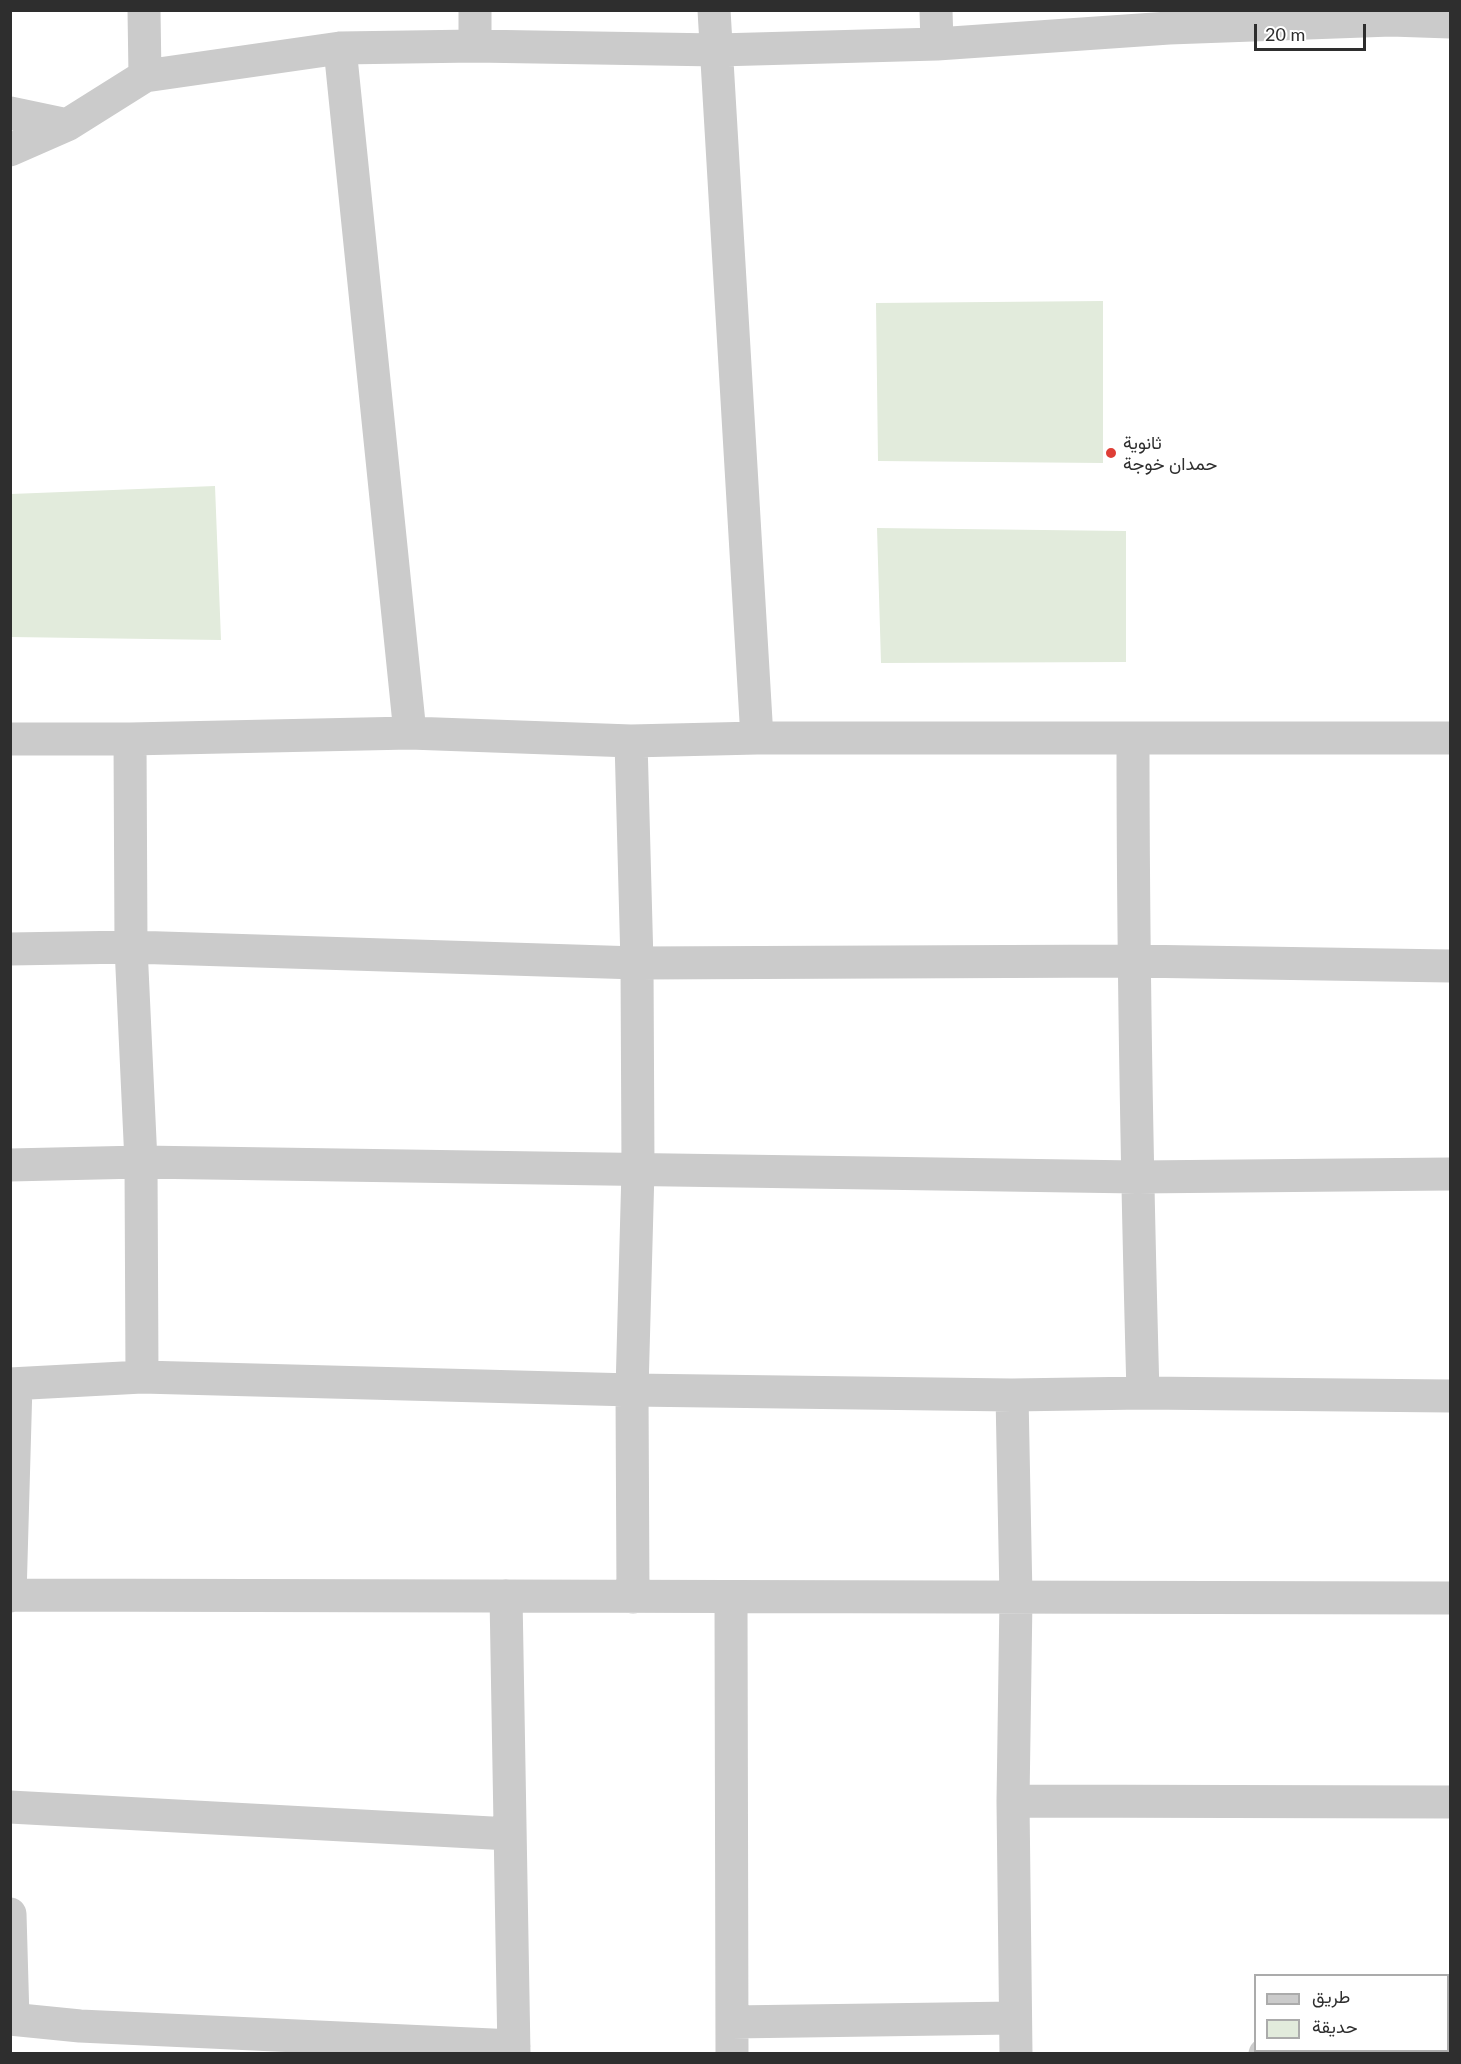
<!DOCTYPE html>
<meta charset="utf-8">
<style>
body{margin:0}
#map{position:relative;width:1461px;height:2064px;overflow:hidden;background:#fff;font-family:Lato,Vazirmatn,sans-serif}
canvas{display:block}
.frame{position:absolute;inset:0;border:12px solid #2e2e2e;pointer-events:none}
.legend{position:absolute;left:1254px;top:1974px;width:195px;height:78px;box-sizing:border-box;background:#fff;border:2px solid #ababab;margin:0;padding:8px 10px;list-style:none;font-size:18px;color:#2e2e2e}
.legend li{display:flex;align-items:center;gap:12px;height:30px}
.legend b{width:30px;border:2px solid #ababab}
.scale{position:absolute;left:1254px;top:24px;width:112px;height:27px;box-sizing:border-box;border:3px solid #2e2e2e;border-top:0;padding-left:8px;font-size:18px;line-height:21px;white-space:nowrap;color:#2e2e2e;-webkit-text-stroke:4px #fff;paint-order:stroke}
</style>
<div id="map">
<canvas width="1461" height="2064"></canvas>
<div class="frame"></div>
<ul class="legend">
<li><b style="height:8px;background:#cbcbcb"></b>طريق</li>
<li><b style="height:16px;background:#e2ebdc"></b>حديقة</li>
</ul>
<div class="scale">20 m</div>
</div>
<script>
const g = document.querySelector('canvas').getContext('2d');
g.lineJoin = 'round';
function fillPath(path, color) {
  g.fillStyle = color;
  g.fill(path, 'evenodd');
}
function strokePath(path, color, width, dash) {
  g.strokeStyle = color;
  g.lineWidth = width;
  g.lineCap = dash ? 'butt' : 'round';
  g.setLineDash(dash || []);
  g.stroke(path);
}
function write(font, color, halo, rows, align = 'center') {
  g.font = font + ' Lato,Vazirmatn,sans-serif';
  g.lineWidth = 6;
  g.setLineDash([]);
  g.textBaseline = 'middle';
  g.strokeStyle = halo;
  g.fillStyle = color;
  for (const [text, x, y, turn = 0] of rows) {
    g.save();
    g.translate(x, y);
    g.rotate((+turn || 0) * Math.PI / 180);
    g.textAlign = isNaN(turn) ? turn : align;
    if (halo) g.strokeText(text, 0, 0);
    g.fillText(text, 0, 0);
    g.restore();
  }
}
const green = new Path2D(`
 M1103,301V463L878,461L876,303Z
 M215,486L221,640L11,637V494Z
 M877,528L1126,531V662L881,663Z`);
const street = new Path2D(`
 M144,10L145,76
 M475,10V46
 M714,10L757,738
 M936,10L937,44
 M10,113L67,125
 M10,150L67,125L145,76L340,48
 M410,733L340,48L475,46L718,50L937,44L1169,28L1391,20L1450,22
 M10,739H130L410,733L631,741L757,738H1450
 M130,739L131,947L141,1162L142,1377
 M1133,739C1133,957 1137,1175 1143,1393
 M631,741L637,963L638,1170L632,1390L633,1597
 M10,949L131,947L637,963L1133,961L1450,966
 M10,1165L141,1162L1137,1177L1450,1174
 M10,1384L142,1377L632,1390L1012,1395L1143,1393L1450,1396
 M1012,1395L1016,1598L1013,1801L1016,2054
 M10,1595L1450,1598
 M10,1596L16,1384
 M506,1596L514,2054
 M731,1597L732,2054
 M1013,1801L1450,1802
 M10,1807L510,1834
 M10,1914L13,2019
 M1448,1995L1450,1994
 M10,2019L80,2026L514,2046
 M732,2022L1014,2018
 M1265,2054L1275,2050`);
const markers = [
 [1111,453,6,"#de3e36"]
];
const poiNames = [
 ["ثانوية",1123,443],
 ["حمدان خوجة",1123,464]
];
fillPath(green, '#e2ebdc');
strokePath(street, '#cbcbcb', 33);
for (const [x, y, r, color] of markers) {
  const dot = new Path2D();
  dot.arc(x, y, r, 0, 2 * Math.PI);
  g.fillStyle = color;
  g.fill(dot);
  strokePath(dot, '#fff', 2);
}
write('18px', '#2e2e2e', '#fff', poiNames, 'left');
</script>
